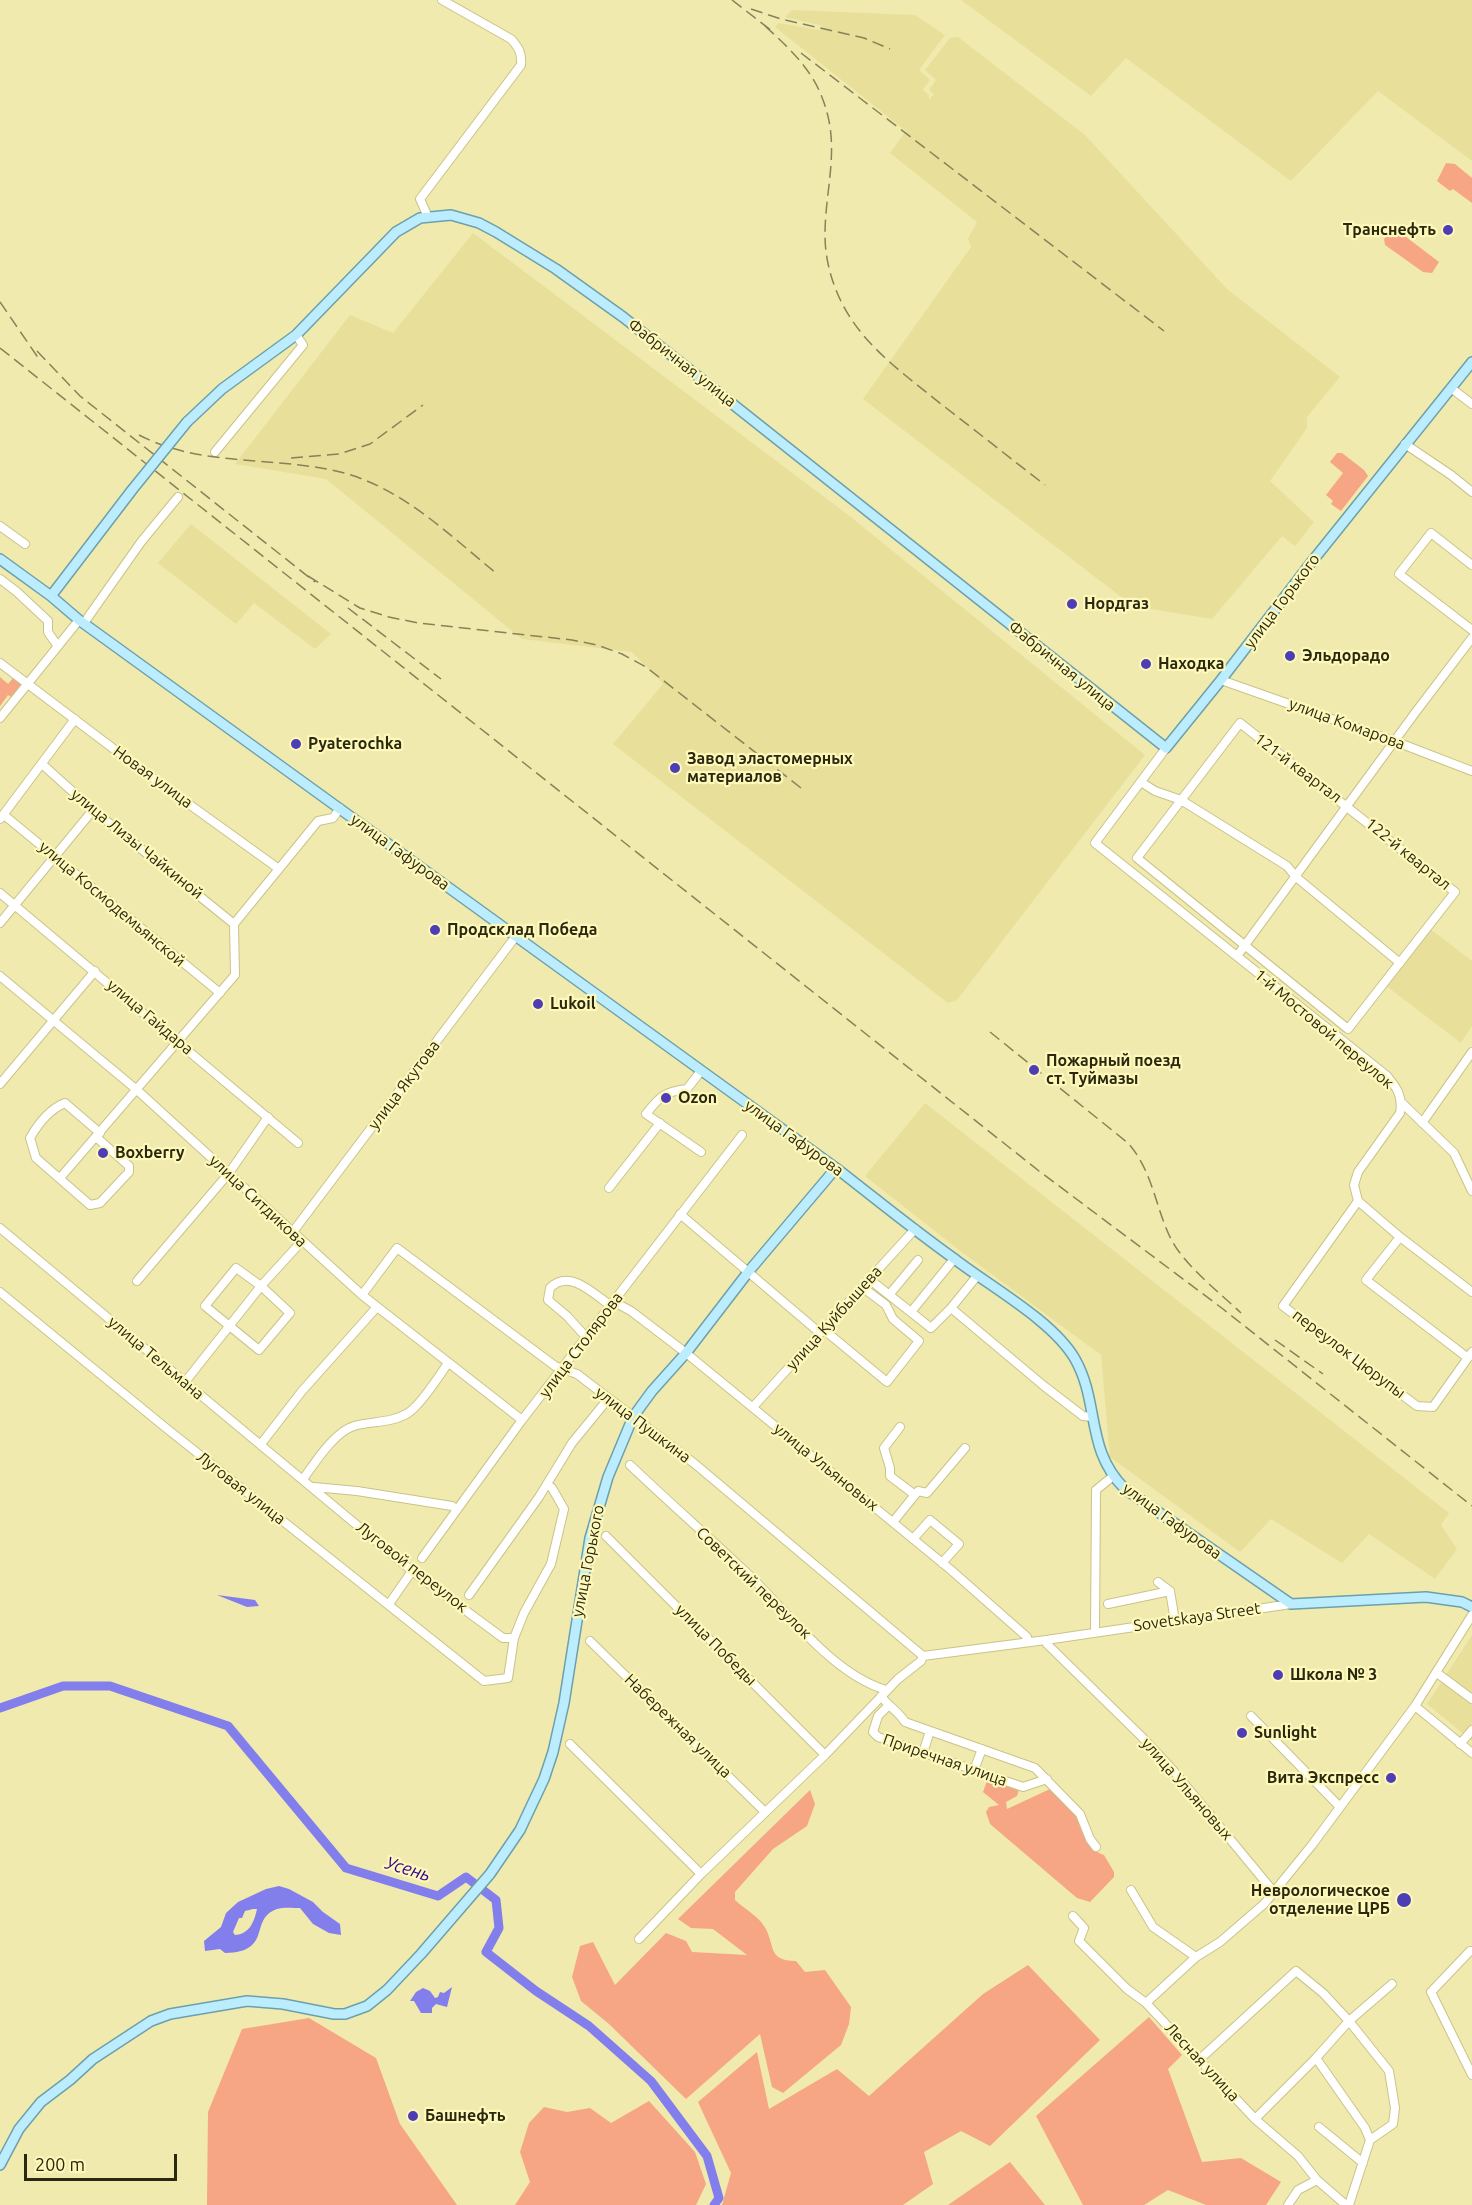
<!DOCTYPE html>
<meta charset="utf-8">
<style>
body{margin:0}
#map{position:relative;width:1472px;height:2205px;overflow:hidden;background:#f1eaae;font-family:Ubuntu,sans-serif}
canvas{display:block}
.scale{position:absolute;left:24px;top:2154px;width:153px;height:27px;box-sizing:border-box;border:3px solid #2b2810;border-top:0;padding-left:8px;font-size:18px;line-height:21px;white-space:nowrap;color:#2b2810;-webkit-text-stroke:4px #fef8ba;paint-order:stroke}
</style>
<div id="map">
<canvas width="1472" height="2205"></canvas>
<div class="scale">200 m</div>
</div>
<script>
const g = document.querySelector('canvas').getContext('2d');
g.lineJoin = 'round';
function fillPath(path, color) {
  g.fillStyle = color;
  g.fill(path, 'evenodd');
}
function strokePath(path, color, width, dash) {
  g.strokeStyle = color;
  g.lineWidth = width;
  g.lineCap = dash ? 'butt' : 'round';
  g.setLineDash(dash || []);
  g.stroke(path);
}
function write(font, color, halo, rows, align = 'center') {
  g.font = font + ' Ubuntu,sans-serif';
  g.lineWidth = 4.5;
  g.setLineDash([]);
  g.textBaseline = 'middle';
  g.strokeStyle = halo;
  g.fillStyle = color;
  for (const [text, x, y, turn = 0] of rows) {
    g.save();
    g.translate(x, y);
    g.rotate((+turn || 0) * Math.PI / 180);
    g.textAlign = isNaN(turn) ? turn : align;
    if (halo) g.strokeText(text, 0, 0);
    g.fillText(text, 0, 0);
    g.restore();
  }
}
const built = new Path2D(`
 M961,0H1472V161L1378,91L1291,181L1126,58L1091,96Z
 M792,10L915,15L945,35L919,70L930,80L923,90L929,95V100L934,94L929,90L936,80L925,70L950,38L958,37L1085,135L1227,289L1340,377L1307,417V428L1270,481L1314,522L1295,546L1282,536L1212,619L1133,606L863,399L971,247L968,239L977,222L890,153L906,131L775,27L779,23L819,30L823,26L785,17Z
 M473,233L847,514L1145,755L957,1000L948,1003L613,744L663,684L632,652L522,639L326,479L235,464L350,315L393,333Z
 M191,524L331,634L315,649L254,603L236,624L158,563Z
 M1429,928L1472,961V1026L1461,1043L1385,985Z
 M925,1103L1449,1513L1441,1525L1457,1549L1435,1579L1369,1534L1342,1563L1271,1519L1240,1552L1110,1457L1101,1355L959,1250L865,1176Z
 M1472,1635V1741L1427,1704Z`);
const green = new Path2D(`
 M1446,163L1455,164L1472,178V203L1453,189L1450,191L1437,181Z
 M1397,230L1439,262L1432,273L1423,272L1385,245L1384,239L1390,231Z
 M1337,453H1342L1364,470L1368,476L1341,511L1331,504L1333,501L1326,495L1343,473L1330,462Z
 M0,677L8,684L14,677L24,684L11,697L8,695L0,706Z
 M988,1778L1019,1789L1017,1796L1006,1802L1007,1809L1050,1789C1058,1797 1067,1804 1074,1813C1084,1826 1086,1850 1104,1855L1114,1872V1877L1090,1902L1077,1898L990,1824L986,1812L989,1807L999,1805L983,1792Z
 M810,1790L815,1804L807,1826L773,1849L735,1892V1900C743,1908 758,1916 764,1926C776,1944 766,1961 796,1961L805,1972L825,1970L851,2007L849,2024L841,2045L783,2093L772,2087L760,2034L686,2099L609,2024L581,2001L572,1977L580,1946L593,1942L615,1985L666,1933L686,1941L692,1952L747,1955L713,1929L691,1928L678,1919Z
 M1028,1965L1100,2040L990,2146L961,2131L924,2152L933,2184L903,2205H722L731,2173L698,2102L757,2052L769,2109L837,2069L869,2096L983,1994Z
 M1149,2017L1182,2055L1168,2069L1202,2162L1241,2158L1281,2182L1266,2205H1206L1168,2190L1144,2205H1083L1036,2116Z
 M309,2018L376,2058L400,2124L457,2205H207L208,2112L242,2029Z
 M649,2101L695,2152L706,2184L696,2205H515L530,2182L520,2152L529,2123L544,2107L567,2112L590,2108L611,2123Z
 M1010,2162L1045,2205H948Z`);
const water = new Path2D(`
 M217,1595L255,1600L259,1606L247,1607Z
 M279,1886L289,1889L313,1902L323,1912L340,1924L341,1935L329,1933L313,1924L300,1908C293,1908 283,1907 277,1909C248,1919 274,1952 225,1953L220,1949L205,1951L204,1941L221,1927L226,1913L238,1902L266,1889ZM253,1909H257C254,1923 249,1934 235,1935L233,1932L239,1918H242L245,1911Z
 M452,1987L447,2007L436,2004L432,2008V2013H421L414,2001H410L416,1992L423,1988L430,1991L435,1998L438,1997L440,1992L444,1993Z`);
const river = new Path2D(`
 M0,1708L63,1686H110L228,1726L346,1868L438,1896L466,1877L496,1900L499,1928L486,1952L536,1991L589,2026L651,2081L707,2156L719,2198L714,2205`);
const minor = new Path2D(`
 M428,217L420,199L521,65C522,53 519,48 511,39L442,0
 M1451,388L1472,404
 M1405,444L1451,475L1472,492
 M215,452L303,345L296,335
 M0,526L25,544
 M1472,565L1431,533L1399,574L1472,630
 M0,579L17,592L48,621V632L57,645
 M84,623L141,542L178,497
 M0,663L143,771L279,869
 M1221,680L1394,741L1472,771
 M0,718L79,620
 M1240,723L1455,892L1348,1029L1137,858Z
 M1166,748L1095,843L1387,1076C1397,1088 1403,1096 1400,1113L1358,1172L1354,1185L1358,1201L1400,1237L1472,1292
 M42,764L93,810L234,924
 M1141,782L1155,791L1181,800L1287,866L1296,877L1400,963
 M4,815L220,993
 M0,819L75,719
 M0,893L298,1143
 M0,923L93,810
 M1237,956L1415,713L1472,638
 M0,976L137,1090L362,1295L522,1420
 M0,1084L95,971
 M1402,1103L1454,1153L1472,1191
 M1422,1123L1472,1052
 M96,1137L129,1166V1172L100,1203L90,1205L36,1158L30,1138C38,1124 50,1109 65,1103L100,1133
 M701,1152L646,1114C660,1096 664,1092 687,1089L701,1071
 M60,1178L235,975L234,924L318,821L333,818L340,808
 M609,1188L660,1123
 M1358,1201L1283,1306L1417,1406L1433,1407L1472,1352
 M680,1214L820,1333
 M0,1228L412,1571L503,1638H514
 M292,1233L516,936
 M1400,1237L1366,1280L1468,1358
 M236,1268L261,1286L290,1313L259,1350L205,1306Z
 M977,1276L951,1308L1044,1386L1083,1416L1092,1417
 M869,1279L931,1328L951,1308
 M137,1281L229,1173L268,1117
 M0,1292L166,1428L484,1681L508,1678L514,1638L524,1613L551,1564L564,1509L552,1488L547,1484
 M362,1295L397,1248L555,1366L577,1374L695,1464L923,1656
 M889,1295L918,1260
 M614,1302L631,1311L686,1353L951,1570L1027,1637L1028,1642
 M911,1312L954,1259
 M823,1329L887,1382L919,1341L893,1319L886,1305L862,1287
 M586,1337L567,1316L548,1300L550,1288C569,1268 594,1294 611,1306
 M185,1382L261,1286L302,1241
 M753,1407L915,1229
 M900,1427L884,1448L890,1468V1476L915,1495
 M261,1444L302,1391L377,1307
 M630,1465C670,1503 711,1539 751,1577C790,1615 833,1674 886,1690
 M303,1479C315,1463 334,1432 354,1426C372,1421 392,1423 408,1413C420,1406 440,1375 448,1363
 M314,1487L357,1491L452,1506L456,1509
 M893,1522L918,1491L927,1493L965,1448
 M606,1536L825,1755
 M913,1539L930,1520L959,1544L942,1563
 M422,1558L522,1420L742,1135
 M1158,1582L1170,1591
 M469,1595L539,1497L572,1443L608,1399
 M389,1604L412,1571
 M1108,1604L1170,1591L1175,1621
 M1095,1632L1096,1490L1112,1477
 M1046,1640L1047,1644L1141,1736L1172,1769L1273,1891
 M590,1641L764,1811
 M923,1656L1046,1640L1291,1604
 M1437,1673L1472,1699
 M881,1696C888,1706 899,1712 905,1722L1035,1768L1080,1814L1090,1839L1096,1847
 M888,1706L878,1716L873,1732L878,1737L1023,1787L1047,1779
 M1415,1706L1472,1753
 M1251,1716L1339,1806
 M570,1744L701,1874
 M1460,1744L1472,1730
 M923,1753L930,1731
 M974,1770L982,1749
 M1131,1890L1153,1927L1196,1957
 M1073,1916L1084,1928L1079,1941L1127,1989L1146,2003L1255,2119L1298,2156L1317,2180L1346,2205
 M639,1939L701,1874L825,1755L898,1679L921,1661L923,1656
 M1472,1951H1470L1431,1992L1472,2075
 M1146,2003L1196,1957L1220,1942L1264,1904L1312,1845L1415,1706L1472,1615
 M1316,2058L1365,2128L1370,2140
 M1200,2059L1296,1971L1323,1993L1349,2021L1389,2071L1395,2108L1393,2124L1370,2140L1349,2205
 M1255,2119L1316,2058L1349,2021L1392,1984
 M1319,2127L1363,2163
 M1288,2205L1298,2190L1317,2180`);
const major = new Path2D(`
 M187,422L222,389L296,335L396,232L420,218L451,215L479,223L496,232L556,269L623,317L1166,748L1221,680L1310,564L1472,362
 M0,559L51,596L79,620L836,1168C876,1199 915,1231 956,1260C991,1287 1053,1321 1075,1359C1100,1403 1085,1450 1125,1489L1291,1604L1426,1597L1462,1602L1472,1607
 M51,596L132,490
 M0,2165L19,2129L41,2102L70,2080L93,2059L151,2021L170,2014L247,2001L283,2004L334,2014H345L367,2006L387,1990L421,1954L490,1874L520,1830L544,1779L553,1752L564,1703L590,1538L608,1477L633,1417L652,1391L686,1353L749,1271L836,1168`);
const rail = new Path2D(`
 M732,0L772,31
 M751,9L781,19L864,38L890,49
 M765,26C789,48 812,69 823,100C841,147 825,188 825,235C825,256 830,277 839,297C860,344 903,373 941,404C976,431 1010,458 1045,485
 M801,53L1164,331
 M0,302L39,359
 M0,348L1039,1171L1223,1309L1472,1506
 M37,351L80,396L315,582
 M139,435C201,467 270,456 336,471C399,485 447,533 496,573
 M291,458L339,454L370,444L423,405
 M308,576L360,608L389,617L418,623L572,640L597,645L622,654L646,667L801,788
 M348,608L441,679
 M990,1032L1128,1143C1153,1171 1155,1207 1171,1239C1185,1266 1219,1292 1241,1313
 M1275,1340L1323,1374`);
const majorBridge = new Path2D(`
 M132,490L187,422`);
const markers = [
 [1448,230,6,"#4d3eb5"],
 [1072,604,6,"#4d3eb5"],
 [1290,656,6,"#4d3eb5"],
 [1146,664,6,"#4d3eb5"],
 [296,744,6,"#4d3eb5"],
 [675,768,6,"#4d3eb5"],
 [435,930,6,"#4d3eb5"],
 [538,1004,6,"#4d3eb5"],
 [1034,1070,6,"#4d3eb5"],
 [666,1098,6,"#4d3eb5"],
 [103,1153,6,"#4d3eb5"],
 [1278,1675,6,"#4d3eb5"],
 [1242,1733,6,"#4d3eb5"],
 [1391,1778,6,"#4d3eb5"],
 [1404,1900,8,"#4d3eb5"],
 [413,2116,6,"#4d3eb5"]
];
const poiNames = [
 ["Транснефть",1436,230,"right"],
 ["Нордгаз",1084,604],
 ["Эльдорадо",1302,656],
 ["Находка",1158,664],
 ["Pyaterochka",308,744],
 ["Завод эластомерных",687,759],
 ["материалов",687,777],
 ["Продсклад Победа",447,930],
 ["Lukoil",550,1004],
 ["Пожарный поезд",1046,1061],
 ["ст. Туймазы",1046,1079],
 ["Ozon",678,1098],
 ["Boxberry",115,1153],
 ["Школа № 3",1290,1675],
 ["Sunlight",1254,1733],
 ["Вита Экспресс",1379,1778,"right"],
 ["Неврологическое",1390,1891,"right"],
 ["отделение ЦРБ",1390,1909,"right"],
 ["Башнефть",425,2116]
];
const streetNames = [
 ["Фабричная улица",682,363,38],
 ["улица Горького",1282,601,-53],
 ["Фабричная улица",1062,666,39],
 ["улица Комарова",1347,724,20],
 ["121-й квартал",1298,768,37],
 ["Новая улица",153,777,36],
 ["улица Лизы Чайкиной",137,844,39],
 ["улица Гафурова",400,852,36],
 ["122-й квартал",1408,854,39],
 ["улица Космодемьянской",112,904,40],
 ["улица Гайдара",150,1017,40],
 ["1-й Мостовой переулок",1324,1029,40],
 ["улица Якутова",404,1085,-53],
 ["улица Гафурова",794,1138,36],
 ["улица Ситдикова",258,1201,43],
 ["улица Куйбышева",834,1318,-48],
 ["улица Столярова",581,1345,-53],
 ["переулок Цюрупы",1349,1354,37],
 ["улица Тельмана",156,1358,40],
 ["улица Пушкина",643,1425,37],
 ["улица Ульяновых",826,1467,39],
 ["Луговая улица",241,1488,38],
 ["улица Гафурова",1172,1521,36],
 ["улица Горького",588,1561,-79],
 ["Луговой переулок",412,1567,38],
 ["Советский переулок",754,1583,44],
 ["Sovetskaya Street",1197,1617,-8],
 ["улица Победы",716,1645,45],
 ["Набережная улица",678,1726,44],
 ["Приречная улица",945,1760,19],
 ["улица Ульяновых",1187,1789,49],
 ["Лесная улица",1202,2062,47]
];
const waterNames = [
 ["Усень",408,1869,17]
];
fillPath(built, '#e7df9a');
fillPath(green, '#f6a585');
fillPath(water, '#827eeb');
strokePath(river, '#827eeb', 9);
strokePath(minor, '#cac388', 10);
strokePath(major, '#6ca0ab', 12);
strokePath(minor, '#fff', 8);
strokePath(major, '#bcedfe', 9);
strokePath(rail, '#868259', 1.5, [12, 6]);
strokePath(majorBridge, '#6ca0ab', 12, []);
strokePath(majorBridge, '#bcedfe', 9);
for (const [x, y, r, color] of markers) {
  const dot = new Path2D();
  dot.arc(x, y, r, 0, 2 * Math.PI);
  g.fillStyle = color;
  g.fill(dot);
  strokePath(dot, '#fef8ba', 2);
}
write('bold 16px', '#2b2810', '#fef8ba', poiNames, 'left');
write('16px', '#2b2810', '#fef8ba', streetNames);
write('italic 18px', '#31038e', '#fef8ba', waterNames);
</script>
